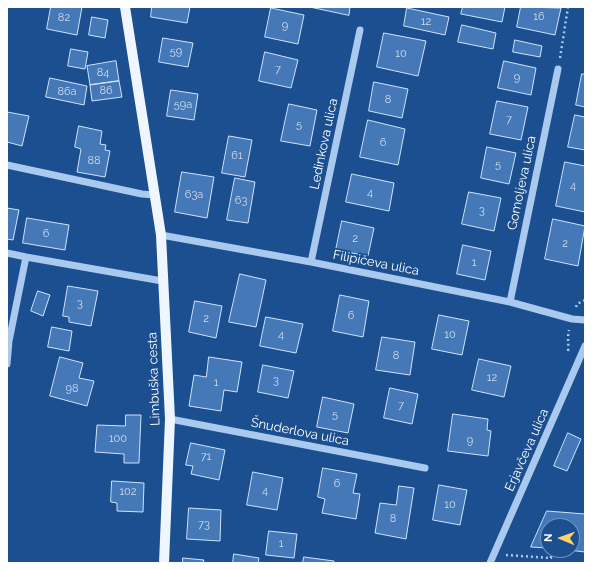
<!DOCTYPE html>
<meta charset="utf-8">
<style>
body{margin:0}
#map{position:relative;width:592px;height:570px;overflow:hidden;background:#1b4f8f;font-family:Raleway,sans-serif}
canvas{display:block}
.frame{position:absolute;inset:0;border:8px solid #fff;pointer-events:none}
.north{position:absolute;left:540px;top:518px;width:40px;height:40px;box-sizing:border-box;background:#1b4f8f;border:1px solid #7695bc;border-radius:50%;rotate:272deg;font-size:11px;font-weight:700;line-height:16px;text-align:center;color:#fff}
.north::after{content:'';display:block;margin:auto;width:14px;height:18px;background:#ffd166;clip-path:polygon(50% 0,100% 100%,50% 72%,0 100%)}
</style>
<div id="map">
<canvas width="592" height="570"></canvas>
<div class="frame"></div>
<div class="north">N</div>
</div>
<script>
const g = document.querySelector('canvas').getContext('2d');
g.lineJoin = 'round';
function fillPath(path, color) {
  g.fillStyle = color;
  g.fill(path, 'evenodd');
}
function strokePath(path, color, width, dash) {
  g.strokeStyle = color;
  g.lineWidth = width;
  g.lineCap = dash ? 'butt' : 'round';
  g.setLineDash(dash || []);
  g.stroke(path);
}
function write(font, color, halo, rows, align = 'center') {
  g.font = font + ' Raleway,sans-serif';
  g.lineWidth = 3.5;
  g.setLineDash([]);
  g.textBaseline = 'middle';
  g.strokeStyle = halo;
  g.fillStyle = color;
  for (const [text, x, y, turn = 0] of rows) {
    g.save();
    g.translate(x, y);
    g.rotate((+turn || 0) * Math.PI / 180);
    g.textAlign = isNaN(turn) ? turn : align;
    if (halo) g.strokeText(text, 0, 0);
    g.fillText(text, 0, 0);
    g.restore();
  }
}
const building = new Path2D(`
 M51,7H82L77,35L47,29Z
 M152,7H190L187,23L151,17Z
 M310,7H350L349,15Z
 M463,7H505L502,22L461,14Z
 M521,7L561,8L555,35L517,27Z
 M271,8L304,15L298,44L265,37Z
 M407,8L449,17L445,35L404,26Z
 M92,17L108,20L105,38L89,35Z
 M462,25L496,33L493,49L458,42Z
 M384,33L426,41L418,76L377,67Z
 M163,38L193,43L188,67L159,62Z
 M515,40L542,46L540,57L513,52Z
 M71,49L88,52L85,69L68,66Z
 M265,52L298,60L291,88L259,81Z
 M116,61L119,81L90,85L87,66Z
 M504,61L536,68L531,95L498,88Z
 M582,74H585V107L576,105Z
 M50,78L87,86L84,105L46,97Z
 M119,81L122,97L92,101L90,85Z
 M374,82L408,89L402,118L369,111Z
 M171,90L198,94L194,120L167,116Z
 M497,101L528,107L521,140L490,134Z
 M289,104L317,110L310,146L281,141Z
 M7,112L29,116L22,146L7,142Z
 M575,115L585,117V150L568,147Z
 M368,120L405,129L398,165L360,157Z
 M79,126L102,131L100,144L106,145L105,150L110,151L105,177L77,172L81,149L75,147Z
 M229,136L252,140L245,177L222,173Z
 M487,147L516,153L509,184L481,178Z
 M565,162L585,166V212L556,206Z
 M182,172L214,177L207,218L175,212Z
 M352,174L394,183L389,211L346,202Z
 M235,178L255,182L248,223L227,220Z
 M469,192L501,198L494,231L462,224Z
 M7,208L19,210L13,240L7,239Z
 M27,218L69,225L65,250L23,243Z
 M553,219L585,226L578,266L545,259Z
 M342,221L374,228L368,256L336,250Z
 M463,245L491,251L485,280L457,274Z
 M240,274L266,280L256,327L229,322Z
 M68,286L98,291L91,326L69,322V317L63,316Z
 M38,291L50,295L43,316L31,311Z
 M340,295L369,301L363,337L333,331Z
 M195,301L222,306L216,338L189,332Z
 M439,315L469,321L462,355L432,349Z
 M266,317L303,324L296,353L260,346Z
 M52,327L72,331L69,351L48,347Z
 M382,337L415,342L410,375L376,370Z
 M60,357L83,363L79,378L94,381L87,406L50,396Z
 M209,357L242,362L237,392L224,390L221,411L189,406L194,375L206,377Z
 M479,359L511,366L504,397L472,390Z
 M263,365L294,371L288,398L258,392Z
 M390,388L418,394L412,424L384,418Z
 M323,397L354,404L348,433L317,427Z
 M453,414L488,419L487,430L491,431L488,456L448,451Z
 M126,415H141L139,463H124V454L95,452L97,425L125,426Z
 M568,433L581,439L567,471L554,466Z
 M191,443L225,450L219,480L191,474L193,466L186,465Z
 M323,468L357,474L353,493L360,494L356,519L322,513L325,499L318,497Z
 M253,472L283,478L277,510L247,505Z
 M112,481L144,483L143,512L117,511V503L111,502Z
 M439,485L467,490L460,525L433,520Z
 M399,486L414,488L406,539L375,533L380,503L396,505Z
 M189,508L221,510L220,541L187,539Z
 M547,511L585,514V552L568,550H572V526H548V548L531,547Z
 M269,531L297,534L294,558L266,555Z
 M234,554L259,558L258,563H233Z
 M304,557L334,561L333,563H303Z
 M183,558L204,560L203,563H183Z`);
const path = new Path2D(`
 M560,58L568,7
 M576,307L577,304L585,300
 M568,351C569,343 567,338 569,330
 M506,555L551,558V553`);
const minor = new Path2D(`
 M7,165L142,194L154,195
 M161,235L311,262L510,302L572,319L585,320
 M7,253L26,257L162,281
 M311,262L360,30
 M510,302L558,69
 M7,364L9,341L26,257
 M170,419L425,468
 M490,563L585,346`);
const major = new Path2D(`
 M125,7L161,235L170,419L164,563`);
const numberNames = [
 ["16",539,17],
 ["82",64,18],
 ["12",426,22],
 ["9",285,26],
 ["59",176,52],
 ["10",401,54],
 ["7",278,70],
 ["84",103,73],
 ["9",517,78],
 ["86",106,91],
 ["86a",67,92],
 ["8",388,100],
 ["59a",183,105],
 ["7",509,120],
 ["5",299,125],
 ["6",383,143],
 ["61",237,156],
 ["88",94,161],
 ["5",498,165],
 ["4",573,186],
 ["4",370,193],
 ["63a",194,195],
 ["63",241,201],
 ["3",482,211],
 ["6",46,234],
 ["2",355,239],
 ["2",565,244],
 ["1",474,263],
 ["3",80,304],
 ["6",351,316],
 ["2",206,319],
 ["4",281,335],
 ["10",450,335],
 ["8",396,356],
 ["12",492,378],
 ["3",276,381],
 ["1",216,383],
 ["98",72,389],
 ["7",401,406],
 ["5",335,415],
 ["100",118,439],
 ["9",470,441],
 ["71",206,457],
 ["6",337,484],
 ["4",265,491],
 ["102",128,492],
 ["10",450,505],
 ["8",393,519],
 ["73",204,525],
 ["1",281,544]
];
const streetNames = [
 ["Ledinkova ulica",324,144,-78],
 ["Gomoljeva ulica",522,183,-78],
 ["Filipičeva ulica",376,263,11],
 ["Limbuška cesta",154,379,-92],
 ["Šnuderlova ulica",300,432,11],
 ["Erjavčeva ulica",527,450,-66]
];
fillPath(building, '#4478b7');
strokePath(building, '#cfe3fa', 1);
strokePath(path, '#a9c9ee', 2.5, [2, 3]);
strokePath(minor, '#a9c9ee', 7);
strokePath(major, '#f0f6ff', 10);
write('11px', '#d0dded', null, numberNames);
write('13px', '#fff', '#1b4f8f', streetNames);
</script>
